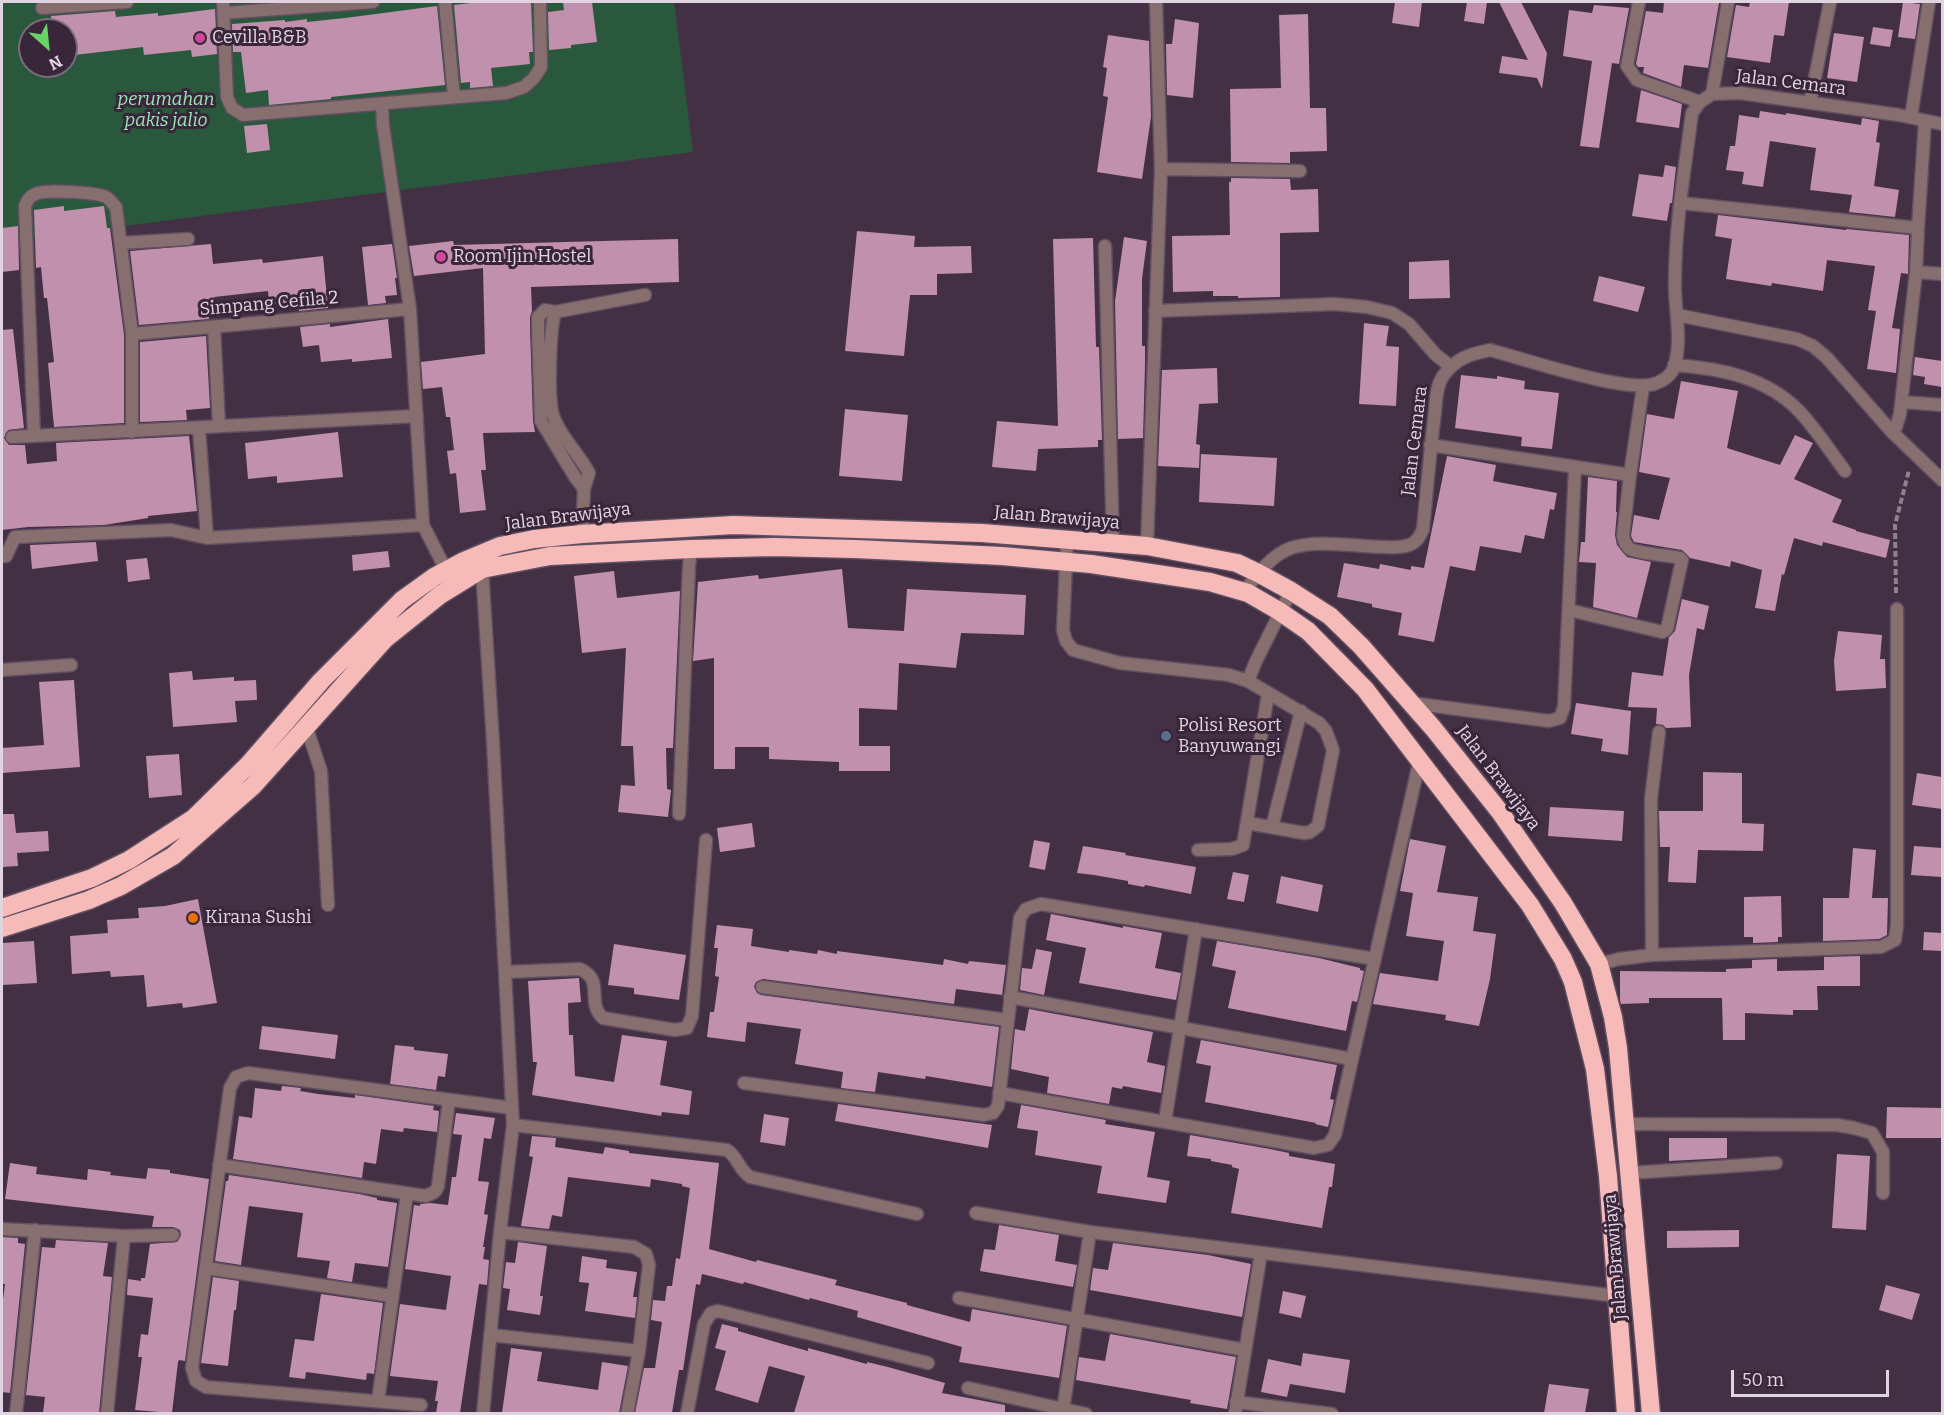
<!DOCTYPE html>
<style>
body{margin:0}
#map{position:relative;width:1944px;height:1415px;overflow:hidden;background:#443045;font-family:Bitter,serif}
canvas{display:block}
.frame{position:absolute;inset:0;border:3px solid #e1d4e1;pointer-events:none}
.north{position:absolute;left:18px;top:18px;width:60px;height:60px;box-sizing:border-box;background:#39263a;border:2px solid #7c6c7d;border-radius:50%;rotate:153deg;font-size:16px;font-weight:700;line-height:24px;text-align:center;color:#e1d4e1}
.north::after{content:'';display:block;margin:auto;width:21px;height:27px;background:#67d465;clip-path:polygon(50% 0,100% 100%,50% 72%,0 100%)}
.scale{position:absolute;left:1731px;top:1370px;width:158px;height:27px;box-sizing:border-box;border:3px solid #e1d4e1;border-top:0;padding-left:8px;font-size:18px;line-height:21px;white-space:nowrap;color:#e1d4e1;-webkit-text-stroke:4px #39263a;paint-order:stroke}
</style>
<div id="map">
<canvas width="1944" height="1415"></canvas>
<div class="frame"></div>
<div class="north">N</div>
<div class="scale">50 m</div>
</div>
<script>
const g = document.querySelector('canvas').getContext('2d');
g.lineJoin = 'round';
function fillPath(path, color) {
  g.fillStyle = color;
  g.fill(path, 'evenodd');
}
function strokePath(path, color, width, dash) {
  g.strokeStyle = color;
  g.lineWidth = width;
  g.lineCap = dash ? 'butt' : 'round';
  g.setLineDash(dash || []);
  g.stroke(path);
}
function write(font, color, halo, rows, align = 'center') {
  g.font = font + ' Bitter,serif';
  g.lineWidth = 6;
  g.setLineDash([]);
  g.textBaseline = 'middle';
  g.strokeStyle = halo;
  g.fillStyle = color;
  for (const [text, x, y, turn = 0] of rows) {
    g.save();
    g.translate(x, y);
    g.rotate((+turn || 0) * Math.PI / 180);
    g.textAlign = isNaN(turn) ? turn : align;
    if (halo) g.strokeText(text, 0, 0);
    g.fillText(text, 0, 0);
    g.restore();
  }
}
const green = new Path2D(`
 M2,2H674L693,152L2,242ZM30,30H66V66H30Z`);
const building = new Path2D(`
 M471,2H531L533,52H529L530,64L491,68L493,86L470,88V82L461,83L454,5L471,3Z
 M563,2H592L597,42L571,45V48L549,50L548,12L564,10Z
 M1395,2H1422L1419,27L1392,23Z
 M1467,2H1487L1484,24L1464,21Z
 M1499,2H1521L1547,53L1542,89L1537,78L1499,73L1502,56L1528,60Z
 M1664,2L1719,3L1708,68L1684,65L1681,87L1643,73L1644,67H1638L1636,64L1646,11L1663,13Z
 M1750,2H1789L1784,36L1774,35L1770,63L1727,57L1736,5L1749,7Z
 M1903,2L1920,4L1915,39L1898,37Z
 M1594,5L1629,8L1619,64L1612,63L1599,148L1580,146L1592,61L1563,56L1569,10L1592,13Z
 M437,6L445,85L331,97V99L269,105L268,90L246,93L241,52H233L232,24L285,20V22L307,19V22L345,18Z
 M215,9L217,54L192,57L191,50L144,55L143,47L66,56V30H52L51,16L115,11L116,17L158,13V16Z
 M1308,14L1310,108H1326L1327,151L1290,152V163L1231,162L1230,89L1281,88L1279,15Z
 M1175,19L1199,23L1193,98L1167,95L1166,44H1172Z
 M1873,27L1893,30L1890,47L1870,44Z
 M1834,33L1864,37L1857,82L1827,78Z
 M1108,35L1149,41L1151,117L1142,179L1097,172L1108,97L1103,96L1107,68L1103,67Z
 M1641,90L1682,104L1679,128L1636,122Z
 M1760,111L1786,115V113L1861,125L1862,118L1879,121L1876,142L1880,143L1874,186L1899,190L1895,217L1849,212L1852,195L1810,190L1816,148L1770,141L1763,187L1742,184L1744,172L1726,170L1730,146H1735L1739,115L1759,118Z
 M267,124L270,150L247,153L244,126Z
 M1665,165L1676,167L1672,203H1670L1667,221L1632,216L1639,174L1663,177Z
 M1231,178L1290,179L1291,190L1318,189L1319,232L1280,233V297L1238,298V296H1213V291L1173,292L1172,236L1230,235L1229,182H1231Z
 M64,206V211L104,206L107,228H110L124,335V423L54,427L48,363L54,362L47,298H44L41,267L36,268L34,210Z
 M1718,215L1846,230V229L1909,235L1908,274L1901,273L1892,328L1900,329L1896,373L1867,369L1876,311L1868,310L1875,266L1827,260L1823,291L1772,283L1771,286L1726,279L1732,239L1715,236Z
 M18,226L19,270L2,272V228Z
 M857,231L915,236L914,247L971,246L972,273L937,274V295H910L904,356L845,351Z
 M1124,237L1147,241L1142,279V346H1145V365L1143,438L1118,439L1115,301Z
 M1093,238L1096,347H1099L1102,440H1098V447L1038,449L1036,471L992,467L997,421L1058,426L1053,239Z
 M678,239L679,282L531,287L532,311L530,317V328L533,421L535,432L483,433L486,470H481L486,510L460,513L456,473L450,474L447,451L454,450L450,417H446L442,387L423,389L421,362L485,354L483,268L414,276L409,246L453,241L454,245Z
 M211,244L213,264L262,259L263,263L323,256L328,308L299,311L298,305L289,306L288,303L269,304L268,291L214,297L215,311L208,312L209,319L139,325L130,251Z
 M392,244L397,278H395L397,295L385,296L386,303L368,305L362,247Z
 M1449,260L1450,298L1409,299V262Z
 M1599,276L1645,287L1638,312L1593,301Z
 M388,319L392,358L352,362V359L321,362L319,345L303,347L300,327L330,324V327Z
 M1364,323L1389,326L1386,346L1399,347L1396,406L1359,404Z
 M13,329L24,428L8,430L4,438L9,445H25L27,464L57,461L56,443L189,436L197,511L148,516V518L104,525L28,527L2,530V330Z
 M206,336L210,408L186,410L187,420L140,422V342Z
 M1915,357L1942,361V387L1924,384L1925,377L1913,375Z
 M1217,368L1218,403L1199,404L1196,444L1200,445L1199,468L1158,466L1162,370Z
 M1461,375L1497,379V376L1525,381L1524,389L1559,393L1552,449L1521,446L1522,437L1455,428Z
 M1681,381L1738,391L1727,448L1780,465L1795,435L1813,443L1794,479L1842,500L1832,522L1856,530V531L1890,540L1886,558L1823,542L1822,546L1794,538L1784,575L1782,574L1775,611L1755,608L1762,570L1731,561L1730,567L1690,558L1682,550L1634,542L1631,536L1634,515L1659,520L1670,478L1639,472L1647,414L1674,419Z
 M845,409L908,415L902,481L839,476Z
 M338,432L343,477L277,483V476L248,479L245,443Z
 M1201,454L1277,458L1274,506L1199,502Z
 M1447,456L1496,465L1493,481L1557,493L1554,510L1550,509L1544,539L1525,535L1521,553L1480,546L1475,571L1450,566L1434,642L1398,635L1402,613L1372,607V604L1337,597L1344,563L1379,569L1380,564L1411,570V566L1424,568Z
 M1588,477L1617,481L1616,512H1617L1615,535L1617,545L1627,557L1651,562L1637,618L1593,607L1596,563L1579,562L1581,542H1585Z
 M96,542L98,561L32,569L30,545Z
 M388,551L390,567L353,571L352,555Z
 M147,558L150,579L128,582L126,560Z
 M842,569L848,628L904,631L907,589L1026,595L1024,635L961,633L956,668L899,663L897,710L859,708V746H890V771H839V762L769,759V747H735V769H714V658L693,661L698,582L758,575L759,579Z
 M614,571L617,598L680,591L673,748H666L667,789L671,790L668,817L618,812L621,785L635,786L633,746H621L626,648L582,653L574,576Z
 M1682,599L1709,606L1704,630L1697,628L1689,675L1691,727L1666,728L1663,725L1656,724L1657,708L1628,707L1632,672L1663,676L1669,637L1675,631Z
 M1838,631L1882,635L1880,659H1885L1886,688L1836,691L1834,661Z
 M192,671L193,680L234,677V681L256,680L257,700L235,701L237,722L173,727L169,673Z
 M74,680L80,767L2,773V748L44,745L39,682Z
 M1576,703L1631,711L1628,755L1601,751L1603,739L1571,734Z
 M179,754L182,795L149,798L146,756Z
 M1703,772L1742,773V823L1764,824L1763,851L1698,850L1696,883L1668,882L1670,847H1660L1659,811H1703Z
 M1917,773L1942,777V809L1912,805Z
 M1550,807L1624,811L1622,841L1548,836Z
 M2,814H14L16,833L48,831L49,851L17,853L18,866L2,867Z
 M752,823L755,847L720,852L717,828Z
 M1410,839L1446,846L1437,892L1478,897L1473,931L1496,934L1490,979L1479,1026L1445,1020L1446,1015L1373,1004L1380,973L1438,981L1444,941L1406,936L1413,893L1400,891Z
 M1034,840L1050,843L1045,870L1029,867Z
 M1083,846L1126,853L1125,855L1196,867L1191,894L1145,885L1144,887L1128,884V881L1094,875L1077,873Z
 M1914,846L1942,848V877L1911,875Z
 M1853,848L1876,850L1872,898H1888L1887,935L1879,939L1823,941V898H1849Z
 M1233,872L1249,875L1244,902L1227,899Z
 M1281,876L1323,885L1318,912L1276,903Z
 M1781,896L1782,937H1778V942L1753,943V937H1744V897Z
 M198,899L217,1003L183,1008L182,1003L147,1007L144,975L111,977L110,971L72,974L70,936L108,933L107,920L139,918L138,908L165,906Z
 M1051,914L1123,928V926L1162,933L1155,968L1181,973L1176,1000L1079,983L1086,948L1046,940Z
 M717,925L753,929L751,946L789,952V950L817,954L818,950L837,954V951L943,965L944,959L968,964L969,961L1006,965L1002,995L956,989L954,1004L763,979L756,982L754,986L757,993L761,995L999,1027L992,1087L926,1076L925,1079L878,1072L875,1092L841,1088L843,1072L795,1064L801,1029L747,1022L745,1042L707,1037L710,1012H714L719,977L715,976L718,948H714Z
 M1924,932L1942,933V951L1923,950Z
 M34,941L37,983L2,985V943Z
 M1217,941L1319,958L1360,968V970L1364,971L1357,1002L1352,1001L1346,1031L1228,1008L1236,971L1212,966Z
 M614,944L686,955L679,1000L634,994V988L608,985Z
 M1036,949L1052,952L1044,995L1020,990L1022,968L1032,969Z
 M1860,956V986H1817L1818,1010H1793V1015L1745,1013V1040H1723L1722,998H1649V1003L1621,1004L1620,1000V971L1726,972V969L1752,968V960L1777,959V971L1824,970V957Z
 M579,978L581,1002L568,1003L569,1035H573L575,1076L614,1082L622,1035L667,1041L660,1085L692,1091L689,1115L662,1112L661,1116L532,1095L537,1062H533L528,981Z
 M1029,1009L1153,1032L1147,1062L1165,1066L1161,1093L1123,1086L1122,1089L1112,1087L1109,1104L1047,1093L1049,1077L1011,1069L1015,1029L1025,1031Z
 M262,1026L338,1035L335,1059L259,1049Z
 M1201,1040L1337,1065L1330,1099L1334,1100L1328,1127L1315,1124L1316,1123L1205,1102L1211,1066L1196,1063Z
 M395,1045L414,1047V1050L448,1054L445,1077L438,1076L436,1090L390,1084Z
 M282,1086L301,1088L300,1091L318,1094L355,1098V1095L434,1106L433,1110L439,1111L437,1132L404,1128L403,1132L381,1129L376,1164L364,1162L362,1178L233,1159L239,1116L252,1118L255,1088L281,1091Z
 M838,1104L992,1125L988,1148L835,1121Z
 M1021,1105L1106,1120L1105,1124L1155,1132L1147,1177L1170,1181L1166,1203L1097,1193L1102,1166L1035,1155L1038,1131L1017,1128Z
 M1887,1107L1942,1108V1138H1886Z
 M456,1113L495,1118L491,1139L484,1138L478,1181L489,1182L484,1214L488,1215L483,1247H485L483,1259L489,1260L487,1285L479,1284L460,1413H436L438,1401H435L438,1381L390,1376L400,1304L446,1310L451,1276L405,1269L414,1205L420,1206V1204L430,1203L448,1205L452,1177H456L462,1135L453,1134Z
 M764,1114L789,1118L785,1146L760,1142Z
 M1190,1135L1270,1149L1289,1153V1156L1335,1164L1332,1187H1329L1322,1228L1231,1213L1239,1169L1232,1167V1165L1211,1161V1159L1187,1156Z
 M532,1136L556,1138L555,1147L603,1154L605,1147L629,1151V1153L719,1163L709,1249L756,1262L757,1260L837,1280L835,1285L907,1303V1305L970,1322L972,1309L1067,1326L1059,1378L959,1362L962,1347L857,1317L858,1311L810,1298L809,1300L744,1282L743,1284L702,1274L700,1285L696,1284L683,1370H679L672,1413H635L644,1368H655L662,1322L651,1320L653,1300L665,1301L667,1286H672L676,1258L680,1259L690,1188L682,1186V1184L651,1179L650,1187L568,1177L562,1217L552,1215L549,1229L521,1226L533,1157L529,1156Z
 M1669,1138H1727V1158L1669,1161Z
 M1837,1154L1870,1156L1866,1230L1832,1228Z
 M10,1163L37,1167L36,1174L87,1180L88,1169L111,1172L110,1175L146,1179L148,1168L170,1170V1173L209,1179L185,1361L179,1360L178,1362L172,1413L135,1410L142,1357H138L141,1334L148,1335L153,1298L127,1295L128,1279L141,1281V1278H145L150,1244L177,1242L181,1235L180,1230L173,1227H152L154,1216L5,1199Z
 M229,1175L359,1194L377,1198V1200L397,1203L388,1267L355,1263L352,1282L327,1278L330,1261L297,1257L303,1213L249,1206L241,1265L215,1261L226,1181H228Z
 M999,1225L1059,1235L1055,1261L1077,1265L1073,1287L980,1271L984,1249L995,1250Z
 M1739,1230V1247L1667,1248V1231Z
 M2,1237L18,1238V1243L25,1244L10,1393L2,1392V1307L5,1284H2Z
 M56,1240L108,1243L103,1276L112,1277L99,1413H43L45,1397L26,1395L42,1247L55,1248Z
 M518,1242L547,1246L540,1296H543L540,1315L507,1310L510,1289L503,1288L506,1262L515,1263Z
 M1113,1243L1208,1255L1251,1264L1242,1317L1090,1290L1093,1268L1108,1270Z
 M582,1256L607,1260L606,1268L637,1272L633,1297H637L635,1318L585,1311L589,1283L579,1282Z
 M213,1277L239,1281L236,1310H234L228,1366L201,1363Z
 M1886,1285L1920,1294L1912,1320L1879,1310Z
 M1283,1291L1306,1296L1301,1318L1279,1313Z
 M321,1294L383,1303L374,1374L367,1373L366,1380L306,1372L305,1379L289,1377L295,1339L314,1341Z
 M722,1324L738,1328V1331L786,1345L808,1351V1348L867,1364V1362L888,1367L945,1383L942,1393L1005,1405V1413H794L805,1376L769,1366L758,1403L715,1390L726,1351L715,1348Z
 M1110,1334L1236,1357L1227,1409L1190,1403L1191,1400L1076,1380L1079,1357L1105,1361Z
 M511,1348L542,1352L537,1381L598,1390L602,1362L628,1366L619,1413H502Z
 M1303,1353L1350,1360L1345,1393L1290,1384L1287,1397L1261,1392L1268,1359L1301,1366Z
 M1549,1384L1589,1389L1585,1413H1544Z`);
const path = new Path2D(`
 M1896,593L1895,525L1909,470`);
const lane = new Path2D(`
 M1105,246L1113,544
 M555,312L645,295
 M582,534L584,489L589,473C579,454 561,437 554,418C547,401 550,329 555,312L545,310L538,317V328L541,421L575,477L584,489
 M1067,540L1063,630L1066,641L1073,650L1120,663L1229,675L1248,681L1256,661L1291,591
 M306,726L321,771L328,905
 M679,814L689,566L691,549
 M1247,823L1304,833L1310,832L1318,826L1333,750L1326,731L1319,723L1248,681
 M1272,827L1301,711
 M1198,850L1232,849L1243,845L1268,694
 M1625,1124L1837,1125L1854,1128L1872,1133L1883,1152V1193
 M1630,1173L1776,1163`);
const street = new Path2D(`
 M223,2L227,97L232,108L243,115L506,93L524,87L534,78L541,67L540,2
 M445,2L454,97
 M1639,2L1627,66L1637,80L1700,102
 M42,8L127,2
 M224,13L373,2
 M1712,94L1728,2
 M1810,103L1830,2
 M382,104L383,125L410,309L423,525L446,570
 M1911,117L1929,2
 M1161,169L1300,171
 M1681,203L1918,228L1916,272L1900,414L1896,427L1892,432
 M1918,228L1925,121
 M121,243L188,239
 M1916,272L1942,274
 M1155,311L1334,304L1367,307L1392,313L1409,324L1435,354L1451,367
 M1677,315L1797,339L1813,346L1827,358L1892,432L1942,480
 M214,327L219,426
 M132,334L410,309
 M1674,365C1719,368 1766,377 1799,411C1816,429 1830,451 1845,471
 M1902,402L1942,405
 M199,428L207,538
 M34,436L25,206C27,199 31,195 38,193C48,190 96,192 106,197C110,199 113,204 116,207L132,334V432
 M12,437L417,416
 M1430,445L1630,475L1623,536C1624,541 1626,546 1630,549C1641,554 1667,555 1680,558L1682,560L1667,629L1662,632L1569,610
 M1630,475L1643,387
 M1147,546L1161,169L1156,2
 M2,556H6L15,537L171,530L207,538L423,525
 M482,569L493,742L513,1125L500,1232L483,1414
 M1244,592C1256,576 1271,555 1291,548C1320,538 1367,549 1398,547C1412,546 1418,542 1423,529C1427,490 1430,451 1435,412C1436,401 1436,386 1443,376C1456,358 1470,354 1490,350C1524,359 1625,393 1654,384C1663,381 1671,376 1674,367C1683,339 1674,309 1675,281C1675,225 1685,168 1692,113L1700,102L1712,94L1740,93L1899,115L1942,124
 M2,670L71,665
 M1411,703L1549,721L1560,718L1564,707L1575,467
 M1652,955L1651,799L1659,732
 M1599,964L1619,959L1652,955L1881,947L1895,940L1897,925V609
 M505,972L580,969C606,981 585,1002 603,1018L675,1030L687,1028L692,1016L706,840
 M762,987L1008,1020
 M1010,997L1352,1059
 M744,1083L984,1115L993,1113L998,1106L1020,918L1026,909L1041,904L1375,959
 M999,1093L1314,1148L1328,1145L1335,1135L1420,759
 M1165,1121L1196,929
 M513,1125L727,1150C738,1157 739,1170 750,1177L917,1214
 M219,1165L425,1196C431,1194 436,1193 438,1186L449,1100
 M976,1213L1090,1232
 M2,1229L124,1236L173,1235
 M500,1232L634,1247L646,1254L649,1265L639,1351L627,1414
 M206,1268L392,1296
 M959,1298L1245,1350
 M490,1335L639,1351
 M968,1388L1086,1414
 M378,1401L407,1193
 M1236,1402L1332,1414
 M421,1405L206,1387L196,1381L192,1368L230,1088L236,1077L248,1073L512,1108
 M1063,1410L1090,1232L1617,1296
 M16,1414L35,1230
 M107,1414L124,1236
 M687,1414L704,1324L711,1313L718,1311L928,1363
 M1235,1414L1261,1253`);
const highway = new Path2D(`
 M2,908L92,878L129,860L194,818L249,764L321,681L402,600L434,577L464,561L500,546L534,539L582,534L734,525L982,533L1147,546L1237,563L1258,573L1291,591L1330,616L1361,646L1433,728L1500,812L1563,903L1599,964L1613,1017L1618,1048L1651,1414
 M2,928L89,900L121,886L173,856L253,786L385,639L440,595L482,569L550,556L691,549L774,547L855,549L1002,556L1091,564L1210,582L1248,593L1279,611L1308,631L1365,689L1530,905L1563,959L1573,982L1595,1069L1608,1176L1626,1414`);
const markers = [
 [200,38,6,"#d1479c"],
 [441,257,6,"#d1479c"],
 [1166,736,6,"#5c6f8a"],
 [193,918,6,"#e8710a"]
];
const poiNames = [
 ["Cevilla B&B",212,38],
 ["Room Ijin Hostel",453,257],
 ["Polisi Resort",1178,726],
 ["Banyuwangi",1178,747],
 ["Kirana Sushi",205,918]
];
const streetNames = [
 ["Jalan Cemara",1791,83,7],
 ["Simpang Cefila 2",269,304,-5],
 ["Jalan Cemara",1415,441,-83],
 ["Jalan Brawijaya",568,517,-7],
 ["Jalan Brawijaya",1057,518,5],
 ["Jalan Brawijaya",1498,778,53],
 ["Jalan Brawijaya",1616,1257,-95]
];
const parkNames = [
 ["perumahan",166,100],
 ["pakis jalio",166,121]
];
fillPath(green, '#29583c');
fillPath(building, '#c090ad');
strokePath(lane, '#604e61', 15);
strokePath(street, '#604e61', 15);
strokePath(highway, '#604e61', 21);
strokePath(path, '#908091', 4, [6, 3]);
strokePath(lane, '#886f6f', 12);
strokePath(street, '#886f6f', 12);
strokePath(highway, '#f6bab9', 18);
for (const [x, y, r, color] of markers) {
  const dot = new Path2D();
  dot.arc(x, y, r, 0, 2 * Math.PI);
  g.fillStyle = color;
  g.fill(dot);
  strokePath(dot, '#39263a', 2);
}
write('18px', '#e1d4e1', '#39263a', poiNames, 'left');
write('18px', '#e1d4e1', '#39263a', streetNames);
write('italic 18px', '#99e4b4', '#39263a', parkNames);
</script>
